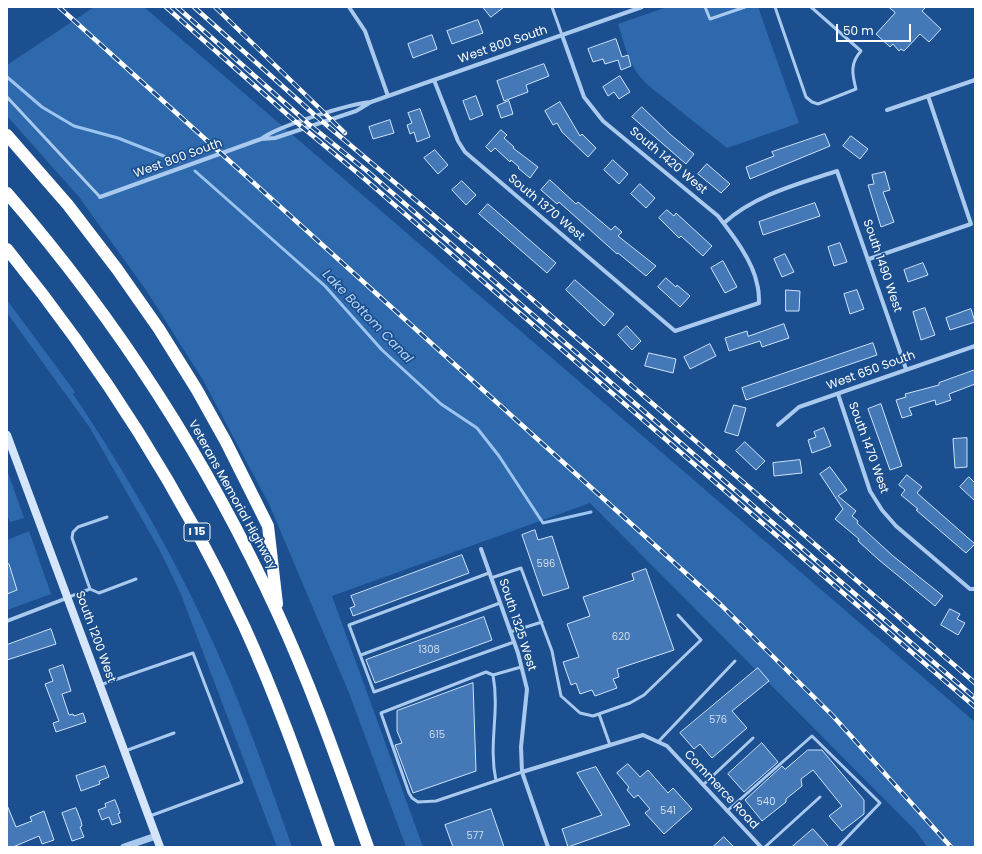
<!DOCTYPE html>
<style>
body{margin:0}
#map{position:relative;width:982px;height:854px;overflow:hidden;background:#1b4f8f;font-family:Poppins,sans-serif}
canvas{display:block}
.frame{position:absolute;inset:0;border:8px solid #fff;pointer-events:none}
.scale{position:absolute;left:836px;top:24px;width:75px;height:18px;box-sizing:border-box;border:2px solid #fff;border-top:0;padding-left:5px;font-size:12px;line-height:14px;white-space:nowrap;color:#fff;-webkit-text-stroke:3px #1b4f8f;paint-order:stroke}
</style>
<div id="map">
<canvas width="982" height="854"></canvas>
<div class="frame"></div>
<div class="scale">50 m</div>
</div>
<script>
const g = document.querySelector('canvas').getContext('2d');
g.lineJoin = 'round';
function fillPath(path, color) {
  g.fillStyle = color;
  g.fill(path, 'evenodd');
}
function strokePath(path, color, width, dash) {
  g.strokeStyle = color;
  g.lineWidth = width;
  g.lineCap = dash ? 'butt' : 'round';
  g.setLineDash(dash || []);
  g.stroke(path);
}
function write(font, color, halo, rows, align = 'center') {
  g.font = font + ' Poppins,sans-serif';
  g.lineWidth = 3.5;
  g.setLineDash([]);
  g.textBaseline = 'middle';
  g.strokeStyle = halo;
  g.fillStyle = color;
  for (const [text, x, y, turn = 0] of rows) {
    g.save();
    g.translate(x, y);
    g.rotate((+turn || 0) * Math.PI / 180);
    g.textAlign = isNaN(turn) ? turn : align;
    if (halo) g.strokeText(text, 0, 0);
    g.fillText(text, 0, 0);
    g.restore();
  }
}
const green = new Path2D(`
 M94,7H144L975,722V847H927L916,831L590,503L332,596L423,847H406L349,693L269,504L203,380L146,290L79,197L7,116V65Z
 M667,7H758L799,123L727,148L649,86C629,68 626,49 618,24Z
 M7,300L75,392L73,394C135,486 190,584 232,686C254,739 273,793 292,847H277L180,592L159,549L90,428L7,313Z
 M7,470L24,518L10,522L7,515Z
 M29,531L51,594L7,610V540Z`);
const stream = new Path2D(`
 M7,77L42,107L74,126L118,138L179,162
 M195,171L325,286L382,350L441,404L477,428L499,456L543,523L591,512`);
const building = new Path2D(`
 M483,7H504L491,17Z
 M889,7H926L922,11L941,29L929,42L920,34L904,51L901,49L899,51L893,44L890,47L876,34L895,13Z
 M478,20L483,33L452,44L447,31Z
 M432,35L437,49L413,58L408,44Z
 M616,39L622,57L628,55L631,66L621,70L618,60L605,64L603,59L593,62L588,49Z
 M544,64L549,76L526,85L528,92L504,101L497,81Z
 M620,76L630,92L619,99L614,92L608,96L603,87Z
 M476,96L483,115L470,120L463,101Z
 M509,101L513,114L501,118L497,106Z
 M560,102L580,136L582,134L596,148L588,157L562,132L557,123L553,125L545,111Z
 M642,107L671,135L694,154L686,164L632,117Z
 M420,109L430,137L417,142L414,132L410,134L407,125L412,123L408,113Z
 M390,120L394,133L373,139L369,127Z
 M501,130L507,135L504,138L514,147L513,148L538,167L530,178L518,168L519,167L511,160L510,162L495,148L491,152L486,147Z
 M825,134L830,146L750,179L746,167L774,156L772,152Z
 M851,136L868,149L860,159L843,146Z
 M435,150L448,165L438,174L424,158Z
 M613,160L628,174L619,184L604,170Z
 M707,164L730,184L721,193L698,174Z
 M885,172L890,190L883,192L894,222L881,227L868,185L874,184L872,175Z
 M550,180L576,204L578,202L611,230L615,226L622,232L618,236L656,266L646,276L618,253L617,254L559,202L557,204L541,190Z
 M462,181L476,195L466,205L452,190Z
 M640,184L655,198L646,208L631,194Z
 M815,203L820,216L763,235L759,222Z
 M488,204L556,263L547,273L479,214Z
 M667,210L674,216L676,213L712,246L703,256L681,236L679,238L659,218Z
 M840,243L847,262L834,266L828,247Z
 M785,254L794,272L782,277L774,259Z
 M723,261L737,287L725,293L711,268Z
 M923,263L928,275L908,282L904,270Z
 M666,278L676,287L677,285L690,296L680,307L658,287Z
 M575,280L614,314L604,326L566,290Z
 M786,290L800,291L799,311H786Z
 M857,290L864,309L850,314L844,294Z
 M925,308L935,335L921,340L913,312Z
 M971,309L975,322L950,330L946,318Z
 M784,324L789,338L762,347L760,341L729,351L725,338L747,331L748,336Z
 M627,326L641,341L632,350L618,335Z
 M873,343L877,355L746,400L742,388Z
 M710,344L716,356L690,369L684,357Z
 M649,353L676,359L673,373L645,366Z
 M975,370V384L949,394L951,400L936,405L935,400L909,408L912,415L902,418L896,400L906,397L905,394L939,385V383Z
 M881,404L902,466L890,470L868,409Z
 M734,405L746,408L738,436L725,432Z
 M824,428L831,446L812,453L808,440L816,437L814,432Z
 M967,438V467L955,468L953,439Z
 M745,442L765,461L756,470L736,451Z
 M800,460L802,473L774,476L773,463Z
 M830,467L847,490L838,496L856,511L852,516L858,521L857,523L893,556L943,596L935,606L879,560L858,541L859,539L835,519L843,509L820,474Z
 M907,475L922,487L917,493L975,544L966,553L916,510L918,509L901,495L905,490L899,485Z
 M969,477L975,483V501L960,487Z
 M535,530L538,540L552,536L569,588L543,596L522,535Z
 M462,555L469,573L353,616L350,608L355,606L351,596Z
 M9,564L17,590L7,594V565Z
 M646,569L674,650L617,669L619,677L613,679L617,688L595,696L592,690L580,694L576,683L571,685L563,662L579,657L567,624L590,616L583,597L634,580L632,574Z
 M950,609L960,614L957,619L965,623L958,635L941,625Z
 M484,617L492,640L375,683L366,660Z
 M51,629L56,644L7,660V645Z
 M63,665L71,691L62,694L69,715L73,714L74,716L83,713L86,722L56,732L53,723L59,721L45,684L53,681L49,670Z
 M758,668L769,681L732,711L747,728L712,758L700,744L694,749L680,733Z
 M473,683L476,771L413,793L395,745L402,743L397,731V711Z
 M762,743L778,762L744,792L728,774Z
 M808,750H822L864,800V814L842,831L829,816L842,806L813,770L801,779L802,786L786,799V802L762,821L745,800L782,766L785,769Z
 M628,764L640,777L648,770L668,793L673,788L692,809L664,834L645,813L650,809L638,795L634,798L627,790L629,787L617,773Z
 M105,766L109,777L99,781L100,784L81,791L76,776Z
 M596,767L630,825L568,847L562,829L602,815L577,773Z
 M115,800L120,813L118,814L121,822L112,825L109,817L102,820L98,810L106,807L105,804Z
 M7,805L16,827L32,821L30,817L44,811L54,840L42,844L39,836L13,847H7Z
 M76,808L81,821L82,826L80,827L84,837L72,841L62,813Z
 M491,809L504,847H453L445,825Z
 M813,829L829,847H792Z
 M724,837L734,847H713Z`);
const service = new Path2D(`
 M552,7L562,35
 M705,7L710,19L745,7
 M775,7L806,97L812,102L818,104L856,89C852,74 850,63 861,51L811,7
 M7,97L100,197
 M489,573L349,625L374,692L514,642
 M491,578L521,568L552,651L561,696L580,713L593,716L630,703L644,695L701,640L678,615
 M90,589L72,538L73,532L78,527L107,517
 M69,597L90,589L99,593L136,579
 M510,632L542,622
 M361,655L500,603
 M493,675L486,672L381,713L409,793L412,798L418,802L436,801L522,772
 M100,685L193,653L242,782L150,816
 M599,714L610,745
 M658,742L735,661
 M125,751L174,733
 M496,781C488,743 500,713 493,675L521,667
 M703,785L753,738
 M727,811L812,736L880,803L838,847
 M765,847L820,797`);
const minor = new Path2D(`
 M349,7L365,31L388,96
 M434,80L458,141L465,152L675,331L759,303C759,297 759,290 757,284C753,261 732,234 718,216L603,121L584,97L562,35
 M887,110L975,80
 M261,139L275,138L356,111L371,102L642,7
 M100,197L261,139C278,126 349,104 371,102
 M724,223C755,195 798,184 837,171L906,369
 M869,259L971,224L928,96
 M838,394L870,491L882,510L896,526L970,589H975
 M778,425L799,407L975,346
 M481,549L518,653L527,689L521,747L522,772L548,847
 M7,621L67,598
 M522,772L643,735L667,746L761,847`);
const tertiary = new Path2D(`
 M124,847L156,836`);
const secondary = new Path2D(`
 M7,435L160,847`);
const motorway = new Path2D(`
 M7,135L68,205L117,269L159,329L197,390L226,442L268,526L277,604
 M7,193C117,320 208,461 278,614C313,690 340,769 368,847
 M7,249C101,365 181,490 244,626C277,698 303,773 329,847`);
const rail = new Path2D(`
 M59,7L720,604L832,715L951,847
 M166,7L290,117L360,175L975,707
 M177,7L311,126L367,171L975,698
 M194,7L317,117L488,261L975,683
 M215,7L345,133`);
const numberNames = [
 ["596",546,564],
 ["620",621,637],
 ["1308",429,650],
 ["576",718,720],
 ["615",437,735],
 ["540",766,802],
 ["541",668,811],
 ["577",475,836]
];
const shields = [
 [197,532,26]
];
const shieldNames = [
 ["I 15",197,532]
];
const streetNames = [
 ["West 800 South",503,45,-19],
 ["West 800 South",178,159,-20],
 ["South 1420 West",668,161,40],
 ["South 1370 West",546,208,40],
 ["South 1490 West",882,266,71],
 ["West 650 South",871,371,-20],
 ["South 1470 West",868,448,70],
 ["Veterans Memorial Highway",232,495,61],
 ["South 1325 West",517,625,72],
 ["South 1200 West",95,637,70],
 ["Commerce Road",721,790,47]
];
const waterNames = [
 ["Lake Bottom Canal",367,317,46]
];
fillPath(green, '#2e69ad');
strokePath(stream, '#9cc4f0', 3);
fillPath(building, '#4478b7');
strokePath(building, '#cfe3fa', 1);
strokePath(service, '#a9c9ee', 3);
strokePath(minor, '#a9c9ee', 4);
strokePath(tertiary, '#a9c9ee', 7);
strokePath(secondary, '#d6e6fa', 8);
strokePath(motorway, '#fff', 12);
strokePath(rail, '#fff', 4.5);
strokePath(rail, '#1b4f8f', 3, [9]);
write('10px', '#d0dded', null, numberNames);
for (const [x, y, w] of shields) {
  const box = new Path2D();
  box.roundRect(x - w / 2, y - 9, w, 18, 3);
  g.fillStyle = '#1b4f8f';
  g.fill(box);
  strokePath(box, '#fff', 1);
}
write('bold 11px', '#fff', null, shieldNames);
write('12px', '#fff', '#1b4f8f', streetNames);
write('italic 13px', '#b5d3f5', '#1b4f8f', waterNames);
</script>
